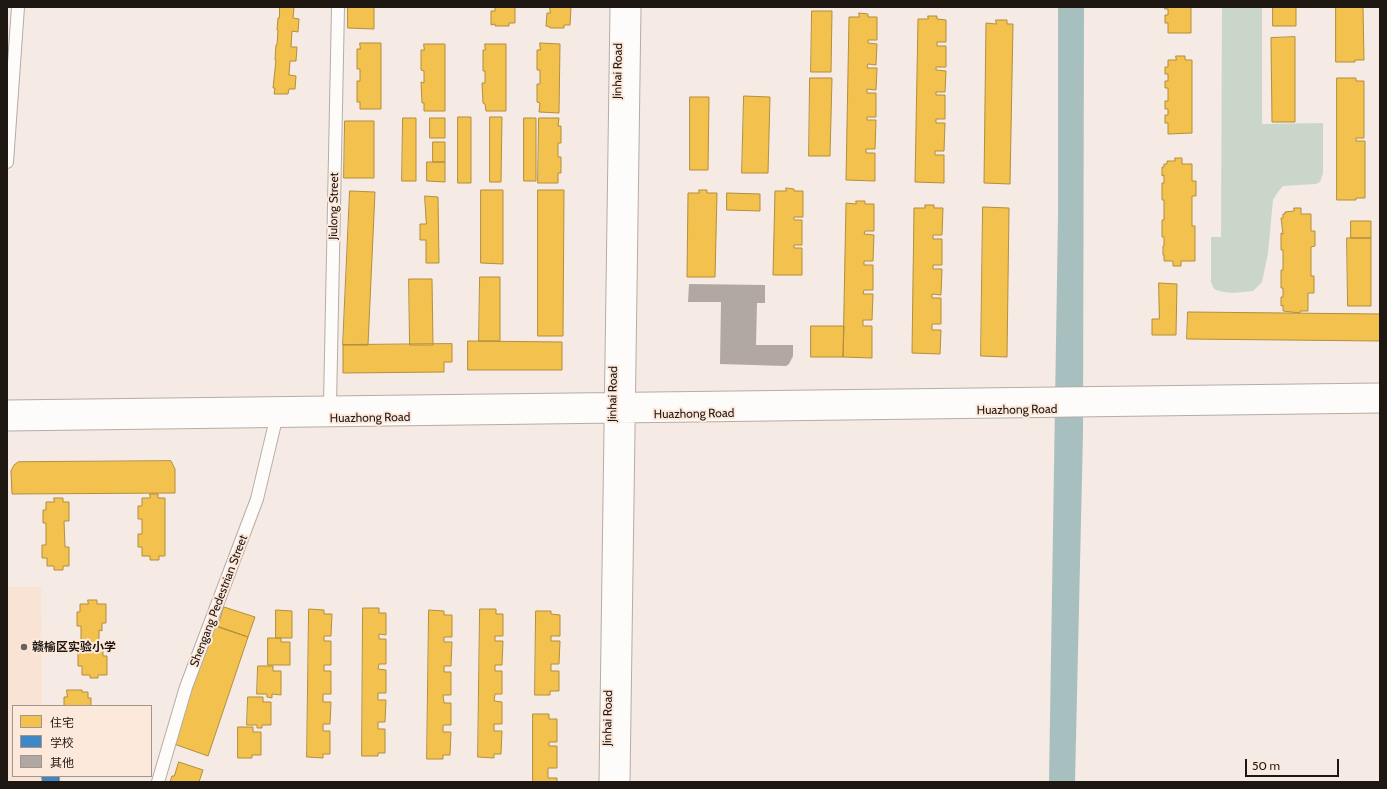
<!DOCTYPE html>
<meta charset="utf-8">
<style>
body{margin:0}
#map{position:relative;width:1387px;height:789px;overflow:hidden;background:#f5eae4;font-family:Cabin,"Noto Sans SC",sans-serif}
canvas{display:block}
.frame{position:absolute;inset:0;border:8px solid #1f1711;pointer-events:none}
.legend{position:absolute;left:12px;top:705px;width:140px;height:72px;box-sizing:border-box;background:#fde9dc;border:1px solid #a4958b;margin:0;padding:5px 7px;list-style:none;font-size:12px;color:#1f1711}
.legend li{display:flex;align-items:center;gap:8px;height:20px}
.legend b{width:20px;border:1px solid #a4958b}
.scale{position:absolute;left:1245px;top:759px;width:94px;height:18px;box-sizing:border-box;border:2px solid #1f1711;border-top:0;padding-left:5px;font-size:12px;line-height:14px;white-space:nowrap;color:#1f1711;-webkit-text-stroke:3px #fde9dc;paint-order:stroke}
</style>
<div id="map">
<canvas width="1387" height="789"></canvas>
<div class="frame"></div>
<ul class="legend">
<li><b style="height:11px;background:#f2c14e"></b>住宅</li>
<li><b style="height:11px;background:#3f88c5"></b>学校</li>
<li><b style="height:11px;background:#b1a8a3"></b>其他</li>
</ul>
<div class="scale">50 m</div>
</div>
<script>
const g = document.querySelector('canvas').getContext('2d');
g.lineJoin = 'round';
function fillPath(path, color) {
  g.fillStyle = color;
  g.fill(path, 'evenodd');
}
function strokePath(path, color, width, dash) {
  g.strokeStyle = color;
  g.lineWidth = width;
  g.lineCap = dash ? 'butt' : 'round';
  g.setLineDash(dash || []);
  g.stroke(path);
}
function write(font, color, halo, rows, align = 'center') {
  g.font = font + ' Cabin,"Noto Sans SC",sans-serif';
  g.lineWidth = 4;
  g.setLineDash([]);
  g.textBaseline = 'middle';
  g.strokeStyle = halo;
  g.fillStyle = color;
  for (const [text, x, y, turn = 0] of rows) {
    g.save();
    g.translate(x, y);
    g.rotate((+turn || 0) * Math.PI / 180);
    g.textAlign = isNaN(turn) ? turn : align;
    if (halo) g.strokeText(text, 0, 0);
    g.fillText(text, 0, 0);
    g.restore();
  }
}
const built = new Path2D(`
 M7,587H41L42,706H13V776H62V782H7Z`);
const green = new Path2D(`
 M1222,7H1262V124L1323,123V173L1320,182L1316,184L1283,186L1278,192L1273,200L1268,253L1262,282L1253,291C1241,292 1226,295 1214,289L1211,282V237H1221Z`);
const water = new Path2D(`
 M1058,7H1084L1083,433L1075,782H1049L1058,216Z`);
const homes = new Path2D(`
 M280,7H294L293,18L299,19L298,32L292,31L291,47H297L296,61H290L289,75L296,76L295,89H289L288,94H274L275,88H273L276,60H275L276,45H277L278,30H277L278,18H279Z
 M348,7H374V29L348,28Z
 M495,7H515V23H509V26H495V24L491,25V11H495Z
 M550,7H571L570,25H564V28H550V27L546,26L547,13H550Z
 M1165,7H1191V33H1168V23H1165V15H1168V9H1165Z
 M1273,7H1296V26H1273Z
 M1336,7H1363L1364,60H1355V62H1336Z
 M812,11H832L831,72H811Z
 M859,13L868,14V17H877V40H868V43L877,44L876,65L868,64L867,68H877L876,90L867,89V93H876V117H867V120H876L875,149H866V153H875V181L846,180L849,17H859Z
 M928,16H937V19L946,20V42H937V46H946V67H936V70L946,71L945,92H936V95H945V119H936V123H945L944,151H935V155H944V183L915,182L918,19H928Z
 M996,20H1007V24H1013L1010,184L984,183L986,23L996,24Z
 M1295,37V122H1272L1271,38Z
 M360,43H381V109H360V102H357V81H360V69H357V49H360Z
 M540,43L560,44L559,113L539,112L540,103L537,102V84H540V70H537V50H540Z
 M424,44H445V111H424V103H422L421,82L424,83V71L421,70V50H424Z
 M485,44H506V111H486L485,104L483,103L482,83H485V71H483V50H485Z
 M1176,56H1185V60H1192V133L1168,134V123H1165V115H1168V109H1165V101H1168V88H1165V81H1168V74H1165V67H1168V60H1176Z
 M810,78H832L830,156H809Z
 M1337,78H1356V81H1364V138H1356V141H1365V198H1356V200H1337Z
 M744,96L770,97L768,173H742Z
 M690,97H709L708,170H690Z
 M458,117H471V183H458Z
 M490,117H502L501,182H490Z
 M403,118H416V181H402Z
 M430,118H445V138H430Z
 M524,118H536V181H524Z
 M539,118H559L558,126H561V143H558V157H561V173H558V183H538Z
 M345,121H374V178H344Z
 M433,142H445V162H433Z
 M1175,158H1182V164H1192V181H1196V196H1192V226H1195V261H1181V266H1173V261H1164V255H1163V246H1164V237H1162V220H1164V200H1162V183H1164V175L1162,176V167H1164V164H1167V161H1175Z
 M427,162H445V182L427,181Z
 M786,188L794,189V191H803V217H794V220H802V245H794V248H802V275H773L775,191H786Z
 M481,190H503V264L481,263Z
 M538,190H564L563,336H538Z
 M699,190H707V193H717L715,277H687L688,193H699Z
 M350,191L375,192L368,345H343Z
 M727,193L760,194V211L727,210Z
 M425,196L438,197L439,263H426V240H420V224H426Z
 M856,201H865V204H874V231H865L864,234L874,235L873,261H864V265H873V290H864L863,294H873L872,320H863V326H872V358L843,357L846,203L856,204Z
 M925,205H934V208H943L942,235H933V239H942V265H933V269H942L941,295L932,294V298H941V324H932V330H941L940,354L912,353L914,208H925Z
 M983,207L1009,208L1007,357L981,356Z
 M1294,208H1301V214H1311V231H1315V246L1311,247V276H1314V293H1308V311H1300V313L1283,311V305L1281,306V297H1283V288H1281V270H1283V250H1281V233L1283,234L1281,218H1283V214H1285V212L1294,211Z
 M1351,221H1371V238H1351Z
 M1347,238H1371V306H1348Z
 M480,277H500V341H479Z
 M409,279H432L433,345H410Z
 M1159,283L1177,284L1176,335H1152V319H1159Z
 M1188,312L1380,314V341L1187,339Z
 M811,326H844L843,357H811Z
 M468,341L562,342V370H468Z
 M452,344V362H444V372L343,373V345Z
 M171,461L175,469V493L12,494L11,471L14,465L18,462Z
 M150,494H158V498H165V556H159V560H150V556H142V547H138V534H142V519H138V506H142V498H150Z
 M54,498H63V502H69V521H64L65,547H69V566H63V570H54V566H47V558H42V545H46V523H43V510H46V502H54Z
 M88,600H97V604H106V623H102V631L99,630V648H103V656H107V675H98V678H90V675H82V666H78V653H81V626H77V612H80V604H88Z
 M224,607L255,617L248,637L218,627Z
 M363,608H379V613H386V635L379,634V639H386V664H379L378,669L386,670V693H378V700H386L385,722H378V729H385V753H378V756H362Z
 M309,609L324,610V614H332L331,636H324V641H331V665H324V671H331V694H323V702H331L330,724H323V731H330V754H323V758L307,757Z
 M480,609H496V614H503V636H495V641H503L502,665H495V671H502V694H495L494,701L502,702V724H494V731H502L501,754H494V758L478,757Z
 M276,610L292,611V638H276Z
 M429,610L444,611V615H452V637H444V642H452L451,666H444V672H451V695H443L444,703H451V725H443V732H451L450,755H443V759H427Z
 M536,611H551V614L560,615V636H551V641H560L559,664H551V671H559V691H550V695H535Z
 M214,625L248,637L208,756L174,744Z
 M268,638H281V642H290V665H268Z
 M258,666H273V671H281V695L272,694V698L267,697V694H257Z
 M67,690H82V692H88V698H91V706H64V697H67Z
 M248,697H263V702H271V725H262V728H257V725H247Z
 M533,714H549V719H557V742H549V746H557V768H548V778H557V782H533Z
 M238,727H253V732H261V755H252V758H238Z
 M179,762L203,770L199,782H170L172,776H174Z`);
const schools = new Path2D(`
 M42,776H59V782H43Z`);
const building = new Path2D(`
 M689,284L765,285V303H757L756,345H793V356L789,364L786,366L720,364L721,302H688Z`);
const minor = new Path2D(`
 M7,162L18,7
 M330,404L338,7
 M158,782L186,687L257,499L276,419`);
const major = new Path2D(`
 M7,408L1380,391
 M7,423L1380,405
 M607,782L618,7
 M622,782L633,7`);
const markers = [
 [24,647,4,"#6a615b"]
];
const streetNames = [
 ["Jinhai Road",618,71,-89],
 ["Jiulong Street",334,206,-89],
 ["Jinhai Road",613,394,-89],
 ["Huazhong Road",1017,410,-1],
 ["Huazhong Road",694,414,-1],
 ["Huazhong Road",370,418,-1],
 ["Shengang Pedestrian Street",219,601,-69],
 ["Jinhai Road",608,718,-89]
];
const poiNames = [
 ["赣榆区实验小学",32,647]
];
fillPath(built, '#f9e3d5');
fillPath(green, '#cbd6ca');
fillPath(water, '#a8bfbf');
fillPath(homes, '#f2c14e');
strokePath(homes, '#b38e3c', 1);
fillPath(schools, '#3f88c5');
strokePath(schools, '#35668f', 1);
fillPath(building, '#b1a8a3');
strokePath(minor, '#b5aca6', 14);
strokePath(major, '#b5aca6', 17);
strokePath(minor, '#fefcfb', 12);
strokePath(major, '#fefcfb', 15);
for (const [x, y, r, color] of markers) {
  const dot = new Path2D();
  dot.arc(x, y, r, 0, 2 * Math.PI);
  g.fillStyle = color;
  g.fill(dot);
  strokePath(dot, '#fde9dc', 1.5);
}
write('12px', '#1f1711', '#fde9dc', streetNames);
write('bold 12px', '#1f1711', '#fde9dc', poiNames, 'left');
</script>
